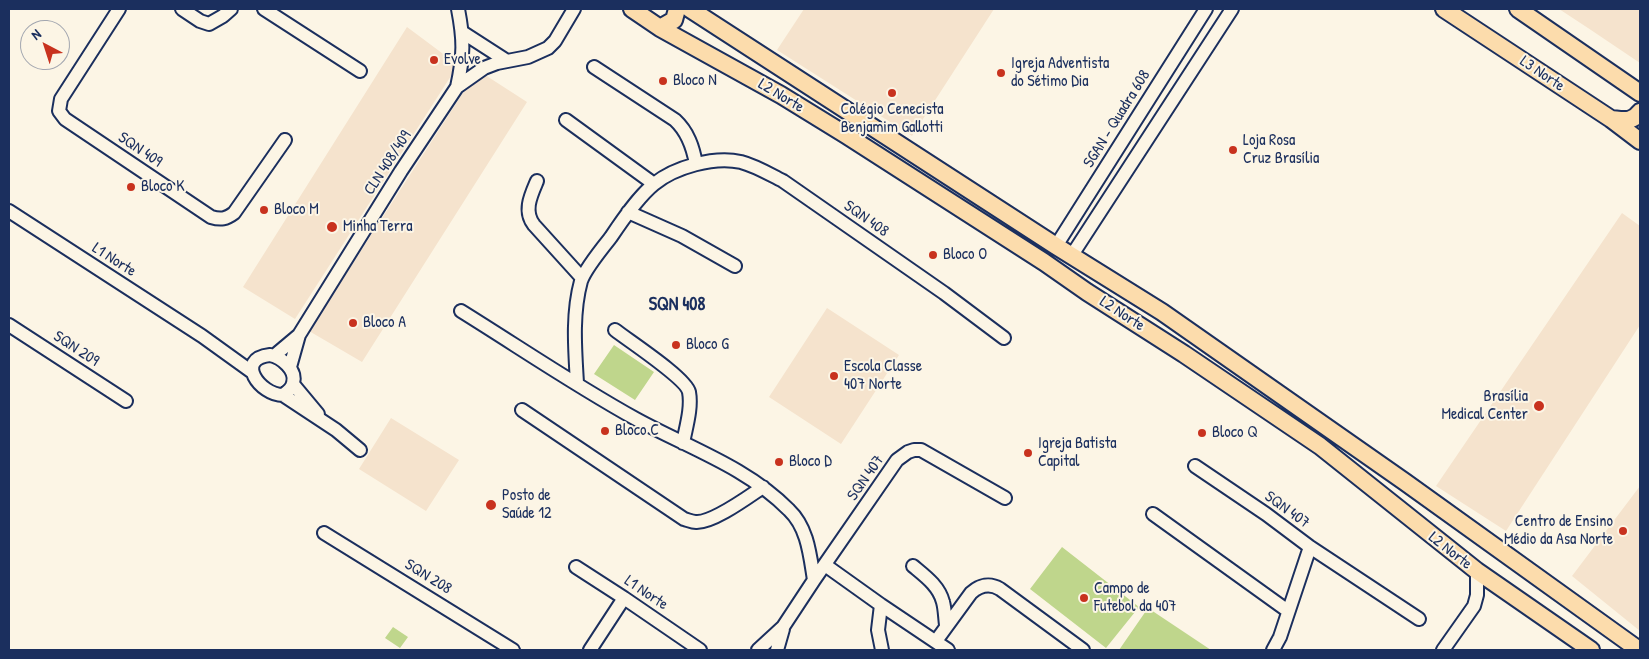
<!DOCTYPE html>
<meta charset="utf-8">
<style>
body{margin:0}
#map{position:relative;width:1649px;height:659px;overflow:hidden;background:#fcf5e5;font-family:"Patrick Hand",sans-serif}
canvas{display:block}
.frame{position:absolute;inset:0;border:10px solid #1b2f5e;pointer-events:none}
.north{position:absolute;left:20px;top:20px;width:50px;height:50px;box-sizing:border-box;background:#fcf5e5;border:1px solid #a2a6af;border-radius:50%;rotate:320deg;font-size:14px;font-weight:700;line-height:20px;text-align:center;color:#1b2f5e}
.north::after{content:'';display:block;margin:auto;width:18px;height:22px;background:#c8321e;clip-path:polygon(50% 0,100% 100%,50% 72%,0 100%)}
</style>
<div id="map">
<canvas width="1649" height="659"></canvas>
<div class="frame"></div>
<div class="north">N</div>
</div>
<script>
const g = document.querySelector('canvas').getContext('2d');
g.lineJoin = 'round';
function fillPath(path, color) {
  g.fillStyle = color;
  g.fill(path, 'evenodd');
}
function strokePath(path, color, width, dash) {
  g.strokeStyle = color;
  g.lineWidth = width;
  g.lineCap = dash ? 'butt' : 'round';
  g.setLineDash(dash || []);
  g.stroke(path);
}
function write(font, color, halo, rows, align = 'center') {
  g.font = font + ' "Patrick Hand",sans-serif';
  g.lineWidth = 4;
  g.setLineDash([]);
  g.textBaseline = 'middle';
  g.strokeStyle = halo;
  g.fillStyle = color;
  for (const [text, x, y, turn = 0] of rows) {
    g.save();
    g.translate(x, y);
    g.rotate((+turn || 0) * Math.PI / 180);
    g.textAlign = isNaN(turn) ? turn : align;
    if (halo) g.strokeText(text, 0, 0);
    g.fillText(text, 0, 0);
    g.restore();
  }
}
const built = new Path2D(`
 M804,9H994L912,136L777,50Z
 M1559,9H1640V63L1588,28Z
 M407,27L458,65L295,319L243,287Z
 M482,73L527,102L362,362L309,331L470,82Z
 M1622,213L1640,226V325L1506,531L1436,486Z
 M827,308L899,355L841,444L769,397Z
 M391,418L459,460L426,511L359,469Z
 M1640,486V631L1572,576Z`);
const green = new Path2D(`
 M614,345L654,372L635,400L594,374Z
 M1062,547L1139,607L1106,648L1030,589Z
 M1148,608L1211,650H1119Z
 M393,627L408,637L400,648L385,638Z`);
const minor = new Path2D(`
 M119,9L61,99L59,111L65,119L211,217C221,220 226,219 234,213L285,140
 M182,9L200,21L209,24L223,16L231,9
 M264,9L360,71
 M462,32L507,61
 M594,67L675,120C688,132 693,147 696,164
 M457,87C464,55 464,40 458,9
 M566,120L654,184
 M537,181C531,195 523,211 534,225L582,278
 M9,211L202,336L252,372
 M628,212L682,236L735,266
 M1056,246L1206,9
 M1072,255L1232,9
 M461,311C519,347 576,386 636,419C687,447 747,467 789,510C808,528 810,556 814,580
 M9,325L126,401
 M615,330C629,341 686,378 689,392C692,408 686,427 683,443
 M270,355C281,357 297,370 293,383C292,389 287,392 283,395C260,395 234,359 270,355Z
 M274,356L299,335
 M290,367L299,335L401,171L457,87L484,68L497,63L528,57L548,48L555,41L574,9
 M577,383C575,349 572,314 581,281C585,269 603,247 611,237C623,219 638,197 654,184C675,167 714,156 741,162C756,166 769,174 783,181L944,293L1004,338
 M293,384L318,414
 M283,395L336,430L360,450
 M522,410L684,519C688,520 692,522 696,522C713,523 748,497 763,487
 M1195,466L1266,514L1310,547L1419,619
 M1153,514L1288,611
 M324,533L513,650
 M825,565L881,605L948,650
 M913,566C925,576 939,586 943,602C945,609 945,618 946,625
 M576,567L624,598L700,650
 M881,605L878,630L882,650
 M936,641L971,593C980,585 990,583 1000,589L1083,650
 M590,650L624,598
 M758,650L783,627L814,580L897,460L908,452L914,450H921L1005,498
 M777,650L783,629
 M1273,650L1280,637L1310,547
 M1443,650L1474,606L1477,595V571`);
const major = new Path2D(`
 M632,9L660,28L781,95L846,135L1044,262L1087,292L1184,354L1320,446L1477,571L1591,650
 M690,9L1056,246L1162,312L1405,482L1639,650
 M1444,9L1611,119L1640,141
 M1518,9L1640,93
 M660,28L674,20L677,9
 M1611,119C1623,120 1632,123 1640,112`);
const markers = [
 [434,60,5,"#c8321e"],
 [1001,73,5,"#c8321e"],
 [663,81,5,"#c8321e"],
 [892,93,5,"#c8321e"],
 [1233,150,5,"#c8321e"],
 [131,187,5,"#c8321e"],
 [264,210,5,"#c8321e"],
 [332,227,6,"#c8321e"],
 [933,255,5,"#c8321e"],
 [353,323,5,"#c8321e"],
 [676,345,5,"#c8321e"],
 [834,376,5,"#c8321e"],
 [1539,406,6,"#c8321e"],
 [605,431,5,"#c8321e"],
 [1202,433,5,"#c8321e"],
 [1028,453,5,"#c8321e"],
 [779,462,5,"#c8321e"],
 [491,505,6,"#c8321e"],
 [1623,531,5,"#c8321e"],
 [1084,598,5,"#c8321e"]
];
const poiNames = [
 ["Evolve",444,60],
 ["Igreja Adventista",1011,64],
 ["do Sétimo Dia",1011,82],
 ["Bloco N",673,81],
 ["Colégio Cenecista",892,110,"center"],
 ["Benjamim Gallotti",892,128,"center"],
 ["Loja Rosa",1243,141],
 ["Cruz Brasília",1243,159],
 ["Bloco K",141,187],
 ["Bloco M",274,210],
 ["Minha Terra",343,227],
 ["Bloco O",943,255],
 ["Bloco A",363,323],
 ["Bloco G",686,345],
 ["Escola Classe",844,367],
 ["407 Norte",844,385],
 ["Brasília",1528,397,"right"],
 ["Medical Center",1528,415,"right"],
 ["Bloco C",615,431],
 ["Bloco Q",1212,433],
 ["Igreja Batista",1038,444],
 ["Capital",1038,462],
 ["Bloco D",789,462],
 ["Posto de",502,496],
 ["Saúde 12",502,514],
 ["Centro de Ensino",1613,522,"right"],
 ["Médio da Asa Norte",1613,540,"right"],
 ["Campo de",1094,589],
 ["Futebol da 407",1094,607]
];
const streetNames = [
 ["L3 Norte",1542,74,34],
 ["L2 Norte",781,96,31],
 ["SGAN - Quadra 608",1117,119,-58],
 ["SQN 409",140,150,34],
 ["CLN 408/409",388,163,-57],
 ["SQN 408",866,219,35],
 ["L1 Norte",114,260,33],
 ["L2 Norte",1122,314,33],
 ["SQN 209",76,349,33],
 ["SQN 407",866,478,-55],
 ["SQN 407",1287,510,36],
 ["L2 Norte",1450,551,38],
 ["SQN 208",428,577,32],
 ["L1 Norte",646,593,34]
];
const neighbourhoodNames = [
 ["SQN 408",677,305]
];
fillPath(built, '#f5e3cd');
fillPath(green, '#bfd68c');
strokePath(minor, '#1b2f5e', 16);
strokePath(major, '#1b2f5e', 20);
strokePath(minor, '#fcf5e5', 12);
strokePath(major, '#fcdcac', 16);
for (const [x, y, r, color] of markers) {
  const dot = new Path2D();
  dot.arc(x, y, r, 0, 2 * Math.PI);
  g.fillStyle = color;
  g.fill(dot);
  strokePath(dot, '#fcf5e5', 2);
}
write('16px', '#1b2f5e', '#fcf5e5', poiNames, 'left');
write('16px', '#1b2f5e', '#fcf5e5', streetNames);
write('bold 18px', '#1b2f5e', '#fcf5e5', neighbourhoodNames);
</script>
